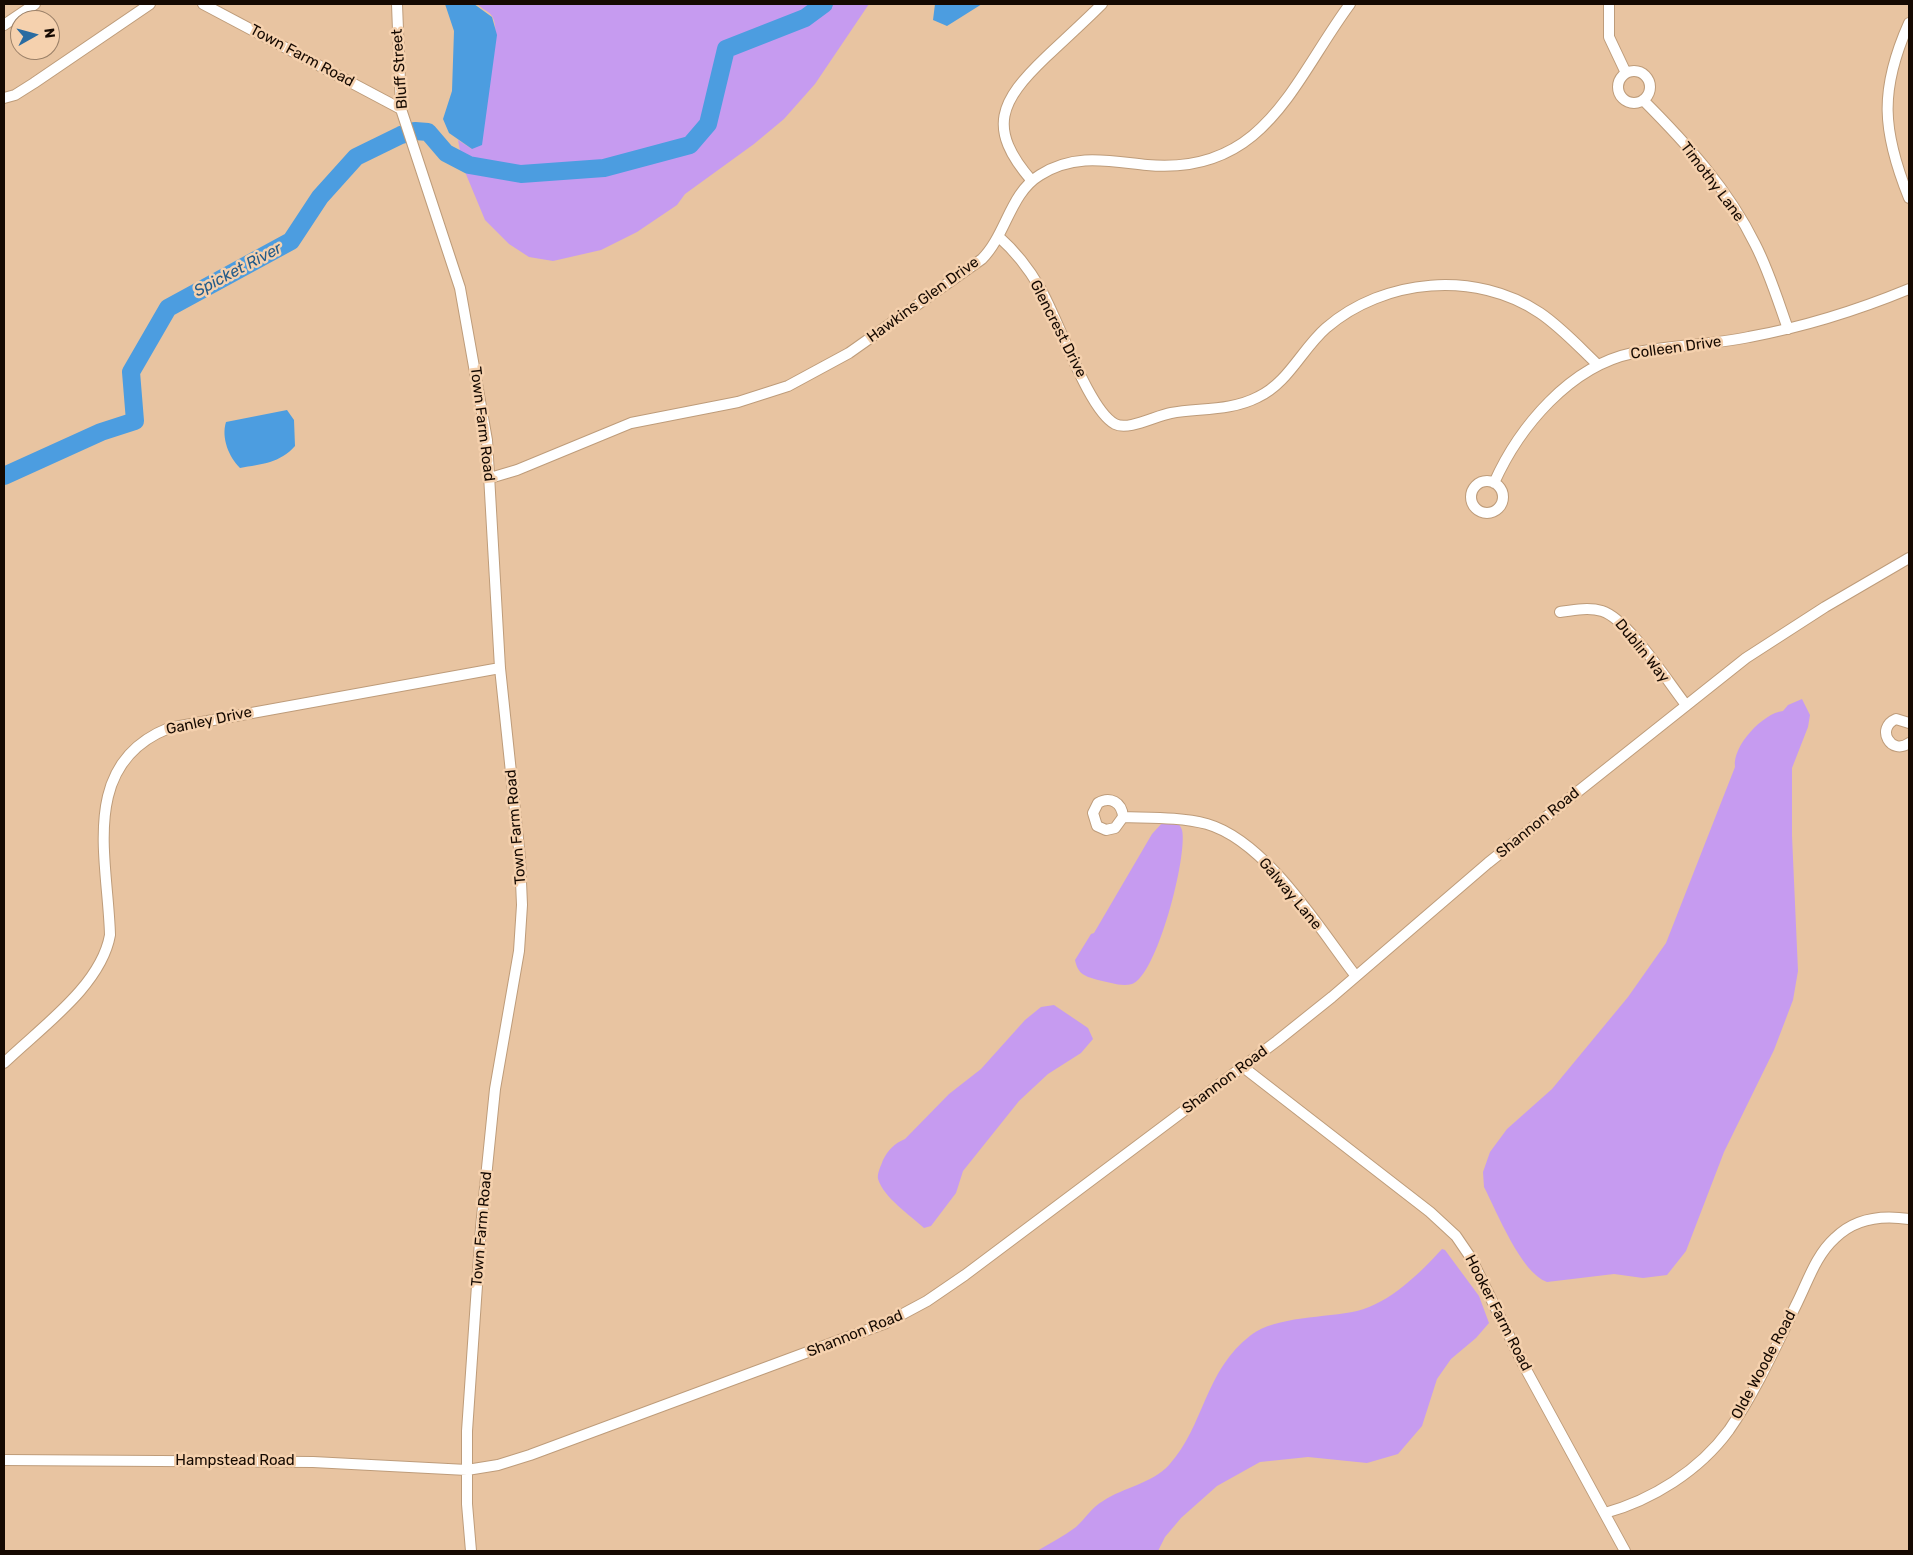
<!DOCTYPE html>
<style>
body{margin:0}
#map{position:relative;width:1913px;height:1555px;overflow:hidden;background:#e8c4a1;font-family:Rubik,sans-serif}
canvas{display:block}
.frame{position:absolute;inset:0;border:5px solid #150901;pointer-events:none}
.north{position:absolute;left:10px;top:10px;width:50px;height:50px;box-sizing:border-box;background:#f5d1ae;border:1px solid #9b8169;border-radius:50%;rotate:83deg;font-size:14px;font-weight:700;line-height:20px;text-align:center;color:#150901}
.north::after{content:'';display:block;margin:auto;width:18px;height:22px;background:#2a6ca2;clip-path:polygon(50% 0,100% 100%,50% 72%,0 100%)}
</style>
<div id="map">
<canvas width="1913" height="1555"></canvas>
<div class="frame"></div>
<div class="north">N</div>
</div>
<script>
const g = document.querySelector('canvas').getContext('2d');
g.lineJoin = 'round';
function fillPath(path, color) {
  g.fillStyle = color;
  g.fill(path, 'evenodd');
}
function strokePath(path, color, width, dash) {
  g.strokeStyle = color;
  g.lineWidth = width;
  g.lineCap = dash ? 'butt' : 'round';
  g.setLineDash(dash || []);
  g.stroke(path);
}
function write(font, color, halo, rows, align = 'center') {
  g.font = font + ' Rubik,sans-serif';
  g.lineWidth = 5;
  g.setLineDash([]);
  g.textBaseline = 'middle';
  g.strokeStyle = halo;
  g.fillStyle = color;
  for (const [text, x, y, turn = 0] of rows) {
    g.save();
    g.translate(x, y);
    g.rotate((+turn || 0) * Math.PI / 180);
    g.textAlign = isNaN(turn) ? turn : align;
    if (halo) g.strokeText(text, 0, 0);
    g.fillText(text, 0, 0);
    g.restore();
  }
}
const green = new Path2D(`
 M478,4H869L815,84L784,119L754,144L685,194L677,205L637,232L601,250L553,261L529,257L509,244L485,220L463,167L458,140L472,149C478,125 505,36 492,16C489,11 481,9 478,4Z
 M1802,699L1810,715L1808,727L1792,768V836L1798,971L1793,1000L1774,1050L1724,1152L1686,1251L1667,1275L1643,1278L1614,1274L1547,1282C1521,1273 1497,1212 1484,1187L1483,1172L1490,1152L1507,1129L1552,1089L1628,997L1666,943L1735,767C1732,746 1763,713 1783,711L1788,705Z
 M1176,820C1178,823 1181,827 1182,830C1188,855 1157,976 1132,984C1121,987 1109,982 1098,980C1084,976 1078,974 1075,960L1091,934L1094,933L1152,834L1163,822Z
 M1054,1005L1088,1028L1093,1039L1081,1053L1048,1074L1019,1101L963,1171L956,1193L931,1226L924,1228C910,1215 884,1198 878,1179C877,1173 881,1166 883,1160C888,1150 895,1143 905,1139L949,1094L981,1069L1025,1020L1041,1007Z
 M1442,1249L1445,1250L1479,1296L1489,1323L1476,1338L1451,1359L1437,1379L1422,1426L1398,1454L1367,1463L1308,1457L1260,1462L1217,1486L1181,1518L1165,1537L1158,1551H1037C1050,1543 1064,1536 1076,1527C1085,1519 1092,1507 1103,1501C1124,1487 1151,1484 1169,1465C1205,1425 1204,1371 1251,1335C1276,1316 1326,1318 1357,1311C1390,1303 1420,1273 1442,1249Z`);
const water = new Path2D(`
 M445,4H474L492,17L497,35L482,145L472,149L449,133L443,119L452,91L454,31Z
 M935,4H982L947,26L933,20Z
 M287,410L294,420L295,446C280,463 262,464 240,468C229,457 221,438 226,422Z`);
const river = new Path2D(`
 M4,476L101,432L135,421L131,372L168,308L291,241L320,197L356,157L401,135L415,131L428,132L446,153L469,165L521,174L604,168L690,145L708,124L726,49L805,18L824,4`);
const minor = new Path2D(`
 M203,4L401,109
 M397,4L401,109L460,288L487,440L500,668L520,858L522,905L519,951L495,1089L481,1227L467,1431V1504L471,1551
 M1609,4V37L1626,73
 M1909,23C1879,90 1882,131 1909,198
 M4,25L35,4
 M1618 87a16 16 0 1 1 32 0a16 16 0 1 1-32 0Z
 M4,98L15,95L34,83L150,4
 M1643,100C1686,143 1728,189 1755,244C1769,271 1778,301 1788,329
 M1032,181C986,128 1000,101 1046,57C1065,39 1084,22 1102,4
 M999,237C1016,252 1029,269 1040,288C1058,318 1088,410 1115,424C1128,431 1155,416 1171,413C1200,408 1231,411 1258,397C1288,383 1302,349 1326,328C1384,278 1476,270 1540,313C1562,328 1580,348 1598,365
 M490,478L517,470L631,423L738,402L788,386L849,353L982,259C1006,235 1010,193 1040,175C1075,153 1108,161 1147,165C1265,176 1293,81 1350,4
 M1471 497a16 16 0 1 1 32 0a16 16 0 1 1-32 0Z
 M1494,483C1519,427 1570,366 1633,353C1671,345 1711,345 1749,337C1804,327 1858,310 1909,289
 M1560,612C1573,610 1589,607 1602,611C1628,619 1668,682 1686,705
 M1909,723L1896,719C1875,728 1891,756 1909,743
 M1123,817L1115,828L1106,830L1097,826L1093,813L1098,803C1110,796 1122,802 1123,817C1151,818 1180,817 1207,824C1266,841 1319,928 1355,975
 M4,1063C40,1028 101,986 110,935C108,860 78,764 169,728L500,668
 M1243,1067L1430,1212L1456,1236L1471,1258L1523,1364L1625,1551
 M4,1460L313,1462L467,1470L498,1465L530,1455L886,1323L927,1301L965,1275L1277,1041L1332,997L1488,863L1746,658L1825,607L1909,558
 M1605,1513C1652,1500 1699,1471 1729,1430C1756,1391 1776,1346 1797,1303C1808,1281 1816,1255 1835,1238C1855,1218 1883,1215 1909,1219`);
const streetNames = [
 ["Town Farm Road",302,56,28],
 ["Bluff Street",400,69,-94],
 ["Timothy Lane",1712,182,53],
 ["Hawkins Glen Drive",923,300,-36],
 ["Glencrest Drive",1058,329,63],
 ["Colleen Drive",1676,348,-8],
 ["Town Farm Road",482,424,83],
 ["Dublin Way",1642,651,51],
 ["Ganley Drive",209,721,-12],
 ["Shannon Road",1538,823,-39],
 ["Town Farm Road",516,827,-95],
 ["Galway Lane",1290,894,50],
 ["Shannon Road",1225,1080,-37],
 ["Town Farm Road",482,1229,-85],
 ["Hooker Farm Road",1498,1313,63],
 ["Shannon Road",855,1334,-22],
 ["Olde Woode Road",1764,1365,-62],
 ["Hampstead Road",235,1461]
];
const waterNames = [
 ["Spicket River",238,270,-28]
];
fillPath(green, '#c69bf0');
fillPath(water, '#4c9de0');
strokePath(river, '#4c9de0', 18);
strokePath(minor, '#be9c7a', 12);
strokePath(minor, '#fff', 10);
write('15px', '#150901', '#f5d1ae', streetNames);
write('italic 16px', '#235b89', '#f5d1ae', waterNames);
</script>
